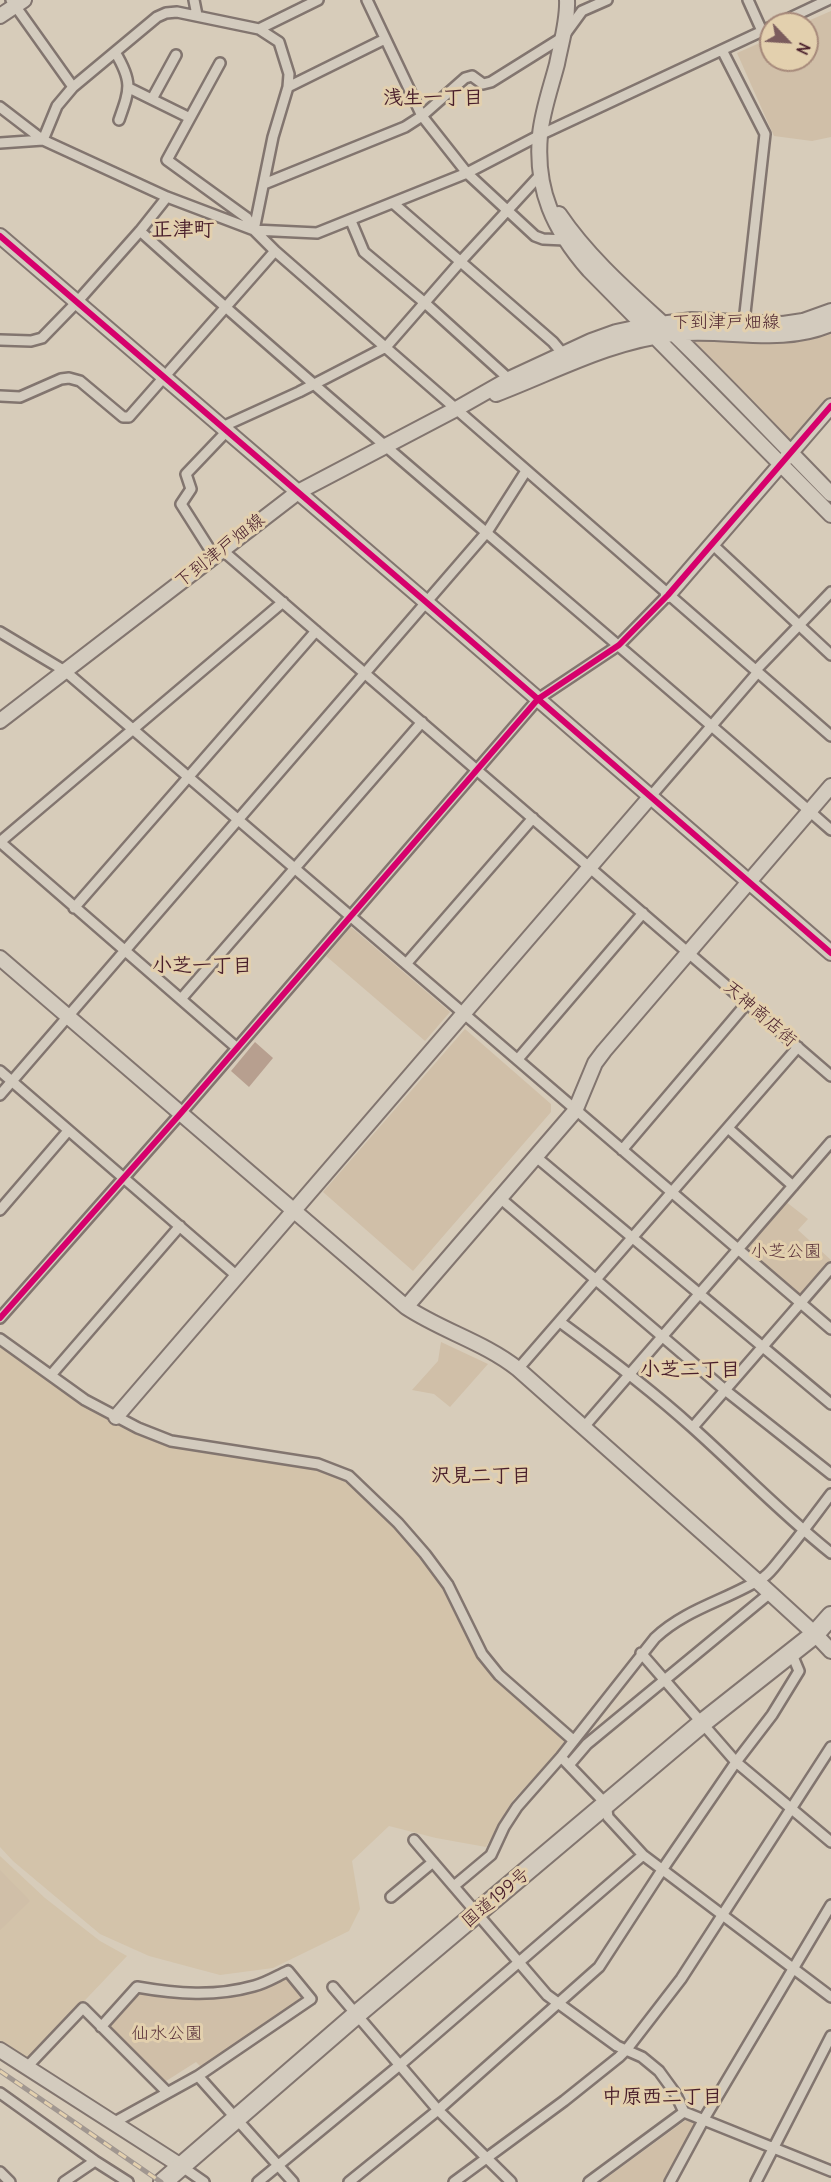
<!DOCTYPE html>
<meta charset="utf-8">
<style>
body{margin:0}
#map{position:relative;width:831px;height:2182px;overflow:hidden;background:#d7ccba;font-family:Delius,sans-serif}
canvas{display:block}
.north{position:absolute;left:759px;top:12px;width:60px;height:60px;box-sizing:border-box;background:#e3d0ae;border:2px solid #a6897a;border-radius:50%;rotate:115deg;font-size:16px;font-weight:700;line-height:24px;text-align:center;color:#4a1f2b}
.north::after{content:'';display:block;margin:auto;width:21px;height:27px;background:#7b5c5d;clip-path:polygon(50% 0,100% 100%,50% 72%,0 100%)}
</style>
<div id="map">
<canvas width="831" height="2182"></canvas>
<div class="north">N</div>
</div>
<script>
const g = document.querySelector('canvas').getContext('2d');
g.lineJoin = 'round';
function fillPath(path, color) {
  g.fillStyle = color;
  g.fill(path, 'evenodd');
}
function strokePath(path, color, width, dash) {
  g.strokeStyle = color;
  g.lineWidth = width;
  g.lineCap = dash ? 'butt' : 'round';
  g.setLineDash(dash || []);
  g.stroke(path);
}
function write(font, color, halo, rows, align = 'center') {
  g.font = font + ' Delius,"Klee One",sans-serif';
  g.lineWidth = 6;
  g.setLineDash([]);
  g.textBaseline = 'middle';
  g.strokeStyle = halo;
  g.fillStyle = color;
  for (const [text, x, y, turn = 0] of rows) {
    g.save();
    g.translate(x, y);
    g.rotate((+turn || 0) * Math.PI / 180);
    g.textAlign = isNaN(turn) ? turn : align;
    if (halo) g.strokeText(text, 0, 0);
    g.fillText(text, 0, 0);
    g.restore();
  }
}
const built = new Path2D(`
 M0,1343L95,1413L161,1440L299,1465L347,1479L403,1533L448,1594L490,1670L568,1741L513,1800L486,1847L436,1838L389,1826L352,1861L360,1909L349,1931L273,1968L220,1975L149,1956L100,1934L13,1861L0,1847Z
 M0,1856L45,1898L100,1941L127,1956L32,2056L23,2059L0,2043Z`);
const green = new Path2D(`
 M831,11V137L812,141L774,136L737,53L771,38V60H807V24H801Z
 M831,331V398L783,454L673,339L699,336L766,344L799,342Z
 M351,927L450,1012L425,1041L326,956Z
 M465,1029L551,1104V1112L413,1271L323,1192Z
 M785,1201L808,1219L798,1230L831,1260L800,1295L745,1249Z
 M441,1342L488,1364L450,1407L434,1394L412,1390L438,1361Z
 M0,1870L30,1901L0,1930Z
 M288,1971L311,1999L202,2068L196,2062L163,2083L144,2066L107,2024L141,1987L169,1996L214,1994Z
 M690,2117L698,2121L667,2182H601Z`);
const water = new Path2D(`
 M255,1042L273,1058L249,1087L231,1071Z`);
const street = new Path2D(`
 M11,0L73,87
 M194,0L197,15
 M367,0L422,116L467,173L535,236L543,239L565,240
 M748,0L762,31
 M777,24L828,0
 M259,29L318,0
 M722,50L765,134L744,322
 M115,52C133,82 130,89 119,120
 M220,63L167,160L247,218L254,230L275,251L831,736
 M288,87L385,39
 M129,88L190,118
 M152,99L176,55
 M0,107L43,140L167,197L254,230L317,233L467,173L540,135L771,27
 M43,140L57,106L73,87L157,17L166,13L177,12L259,29L279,42L289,74L288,87L273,137L254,230
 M0,143L43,140
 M264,184L405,127L422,116L465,78L472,76L483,84L491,82L563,37L582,11L607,0
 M393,203L553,342L563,354
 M351,221L364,252L425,303L509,379
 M140,231C367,435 602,628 831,830
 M0,340L31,341L42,338L77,302L140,231L167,197
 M0,396L20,397L61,379L69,378L80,381L123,417H129L275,251
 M222,427L299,392L386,347L461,261L541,174
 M712,544L831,655
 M222,550L831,1076
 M214,556L181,504L191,489L186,474L227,431
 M0,632L65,671L831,1329
 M756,670L831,592
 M651,796L758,672
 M0,842L283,602
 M0,842L237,1048
 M74,908L316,631
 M406,964L533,818
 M181,999L422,722
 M518,1059L643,913
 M0,1071L237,1276
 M0,1095L487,532L526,471
 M728,1128L793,1186
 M622,1150L747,1003
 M535,1156L831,1404
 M500,1198L725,1390L831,1474
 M0,1210L68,1131
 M0,1318L181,1113L538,699L619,645L668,595
 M560,1322C605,1355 650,1389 692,1427C739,1469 782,1514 831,1553
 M0,1339L85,1400L138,1428L171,1441L318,1464L349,1476L398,1523L425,1554L448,1585L482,1654L499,1675L573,1740
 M518,1369L798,1047
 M51,1375L180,1226
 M693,1427L831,1268
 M583,1428L831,1142
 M641,1653L736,1762L831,1842
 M561,1757L606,1804L608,1817L643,1855L831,1997
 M569,1765L587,1744L770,1593
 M414,1840L547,1995L617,2046L642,2057L659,2071L675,2093L684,2112L831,2171
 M454,1886L491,1855L504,1827L517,1807L561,1757L655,1638C687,1608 728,1600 764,1577C771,1572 777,1563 783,1556C800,1536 815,1515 831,1494
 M391,1897L433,1862
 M333,1987L438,2110L511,2182
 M101,2027L137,1987C177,1994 215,1997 254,1986C266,1983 277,1976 288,1971L311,1999L198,2076
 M26,2068L83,2008L167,2092
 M0,2093L95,2161L128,2182
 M113,2123L198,2076L293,2182
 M181,2166L204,2182
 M0,2172L10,2182
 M64,2182L95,2161
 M258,2182L401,2064L643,1855
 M349,2182L438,2110L599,1967L662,1870L736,1762L772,1715L799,1671L791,1652
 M454,2182L564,2101L619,2057L627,2049L681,1979L831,1747
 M589,2182L684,2112
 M670,2182L704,2119L831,1905
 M756,2182L831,2036`);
const secondary = new Path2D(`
 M567,0C568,21 561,43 557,64C551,87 542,112 540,135C535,190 554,230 589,270L831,515
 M0,16L24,0
 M559,214C590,260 633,296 673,333C727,385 778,440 831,494
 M0,236L426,602L831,953
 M496,394C554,372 610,341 673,334C726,328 781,346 831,324
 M668,595L831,406
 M0,721L298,492L458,408L509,379L591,341L616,332L644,326L692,320L783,324L803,321L831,311
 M0,958L406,1307C442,1331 484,1342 518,1369L757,1581L815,1634L831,1651
 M406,1307L575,1111L595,1063L604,1051L831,786
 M116,1417L651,796
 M0,2050L181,2166`);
const highway = new Path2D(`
 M163,2182L356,2015L701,1724L815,1634L831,1616`);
const rail = new Path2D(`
 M0,2071L161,2182`);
const cycleway = new Path2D(`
 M0,236L426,602L831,953
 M0,1318L181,1113L538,699L619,645L668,595L831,406`);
const streetNames = [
 ["下到津戸畑線",726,323],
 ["下到津戸畑線",220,551,-38],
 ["天神商店街",760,1014,41],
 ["国道199号",496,1898,-40]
];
const parkNames = [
 ["小芝公園",786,1252],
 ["仙水公園",167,2034]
];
const neighbourhoodNames = [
 ["浅生一丁目",433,98],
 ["小芝一丁目",202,966],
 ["小芝二丁目",690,1370],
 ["沢見二丁目",481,1476],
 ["中原西二丁目",662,2097]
];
const quarterNames = [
 ["正津町",183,230]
];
fillPath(built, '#d3c3aa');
fillPath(green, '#d0bfa8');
fillPath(water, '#b79f8f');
strokePath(street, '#82756f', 14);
strokePath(secondary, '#82756f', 18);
strokePath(highway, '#82756f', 22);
strokePath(street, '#d3cbbe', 9);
strokePath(secondary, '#d3cbbe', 14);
strokePath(highway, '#d3cbbe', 18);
strokePath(rail, '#a19790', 5);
strokePath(rail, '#e3d0ae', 3, [9]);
strokePath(cycleway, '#d6006c', 6);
write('18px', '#4a1f2b', '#e3d0ae', streetNames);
write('18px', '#5d353c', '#e3d0ae', parkNames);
write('bold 20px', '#4a1f2b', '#e3d0ae', neighbourhoodNames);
write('bold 21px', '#4a1f2b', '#e3d0ae', quarterNames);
</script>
